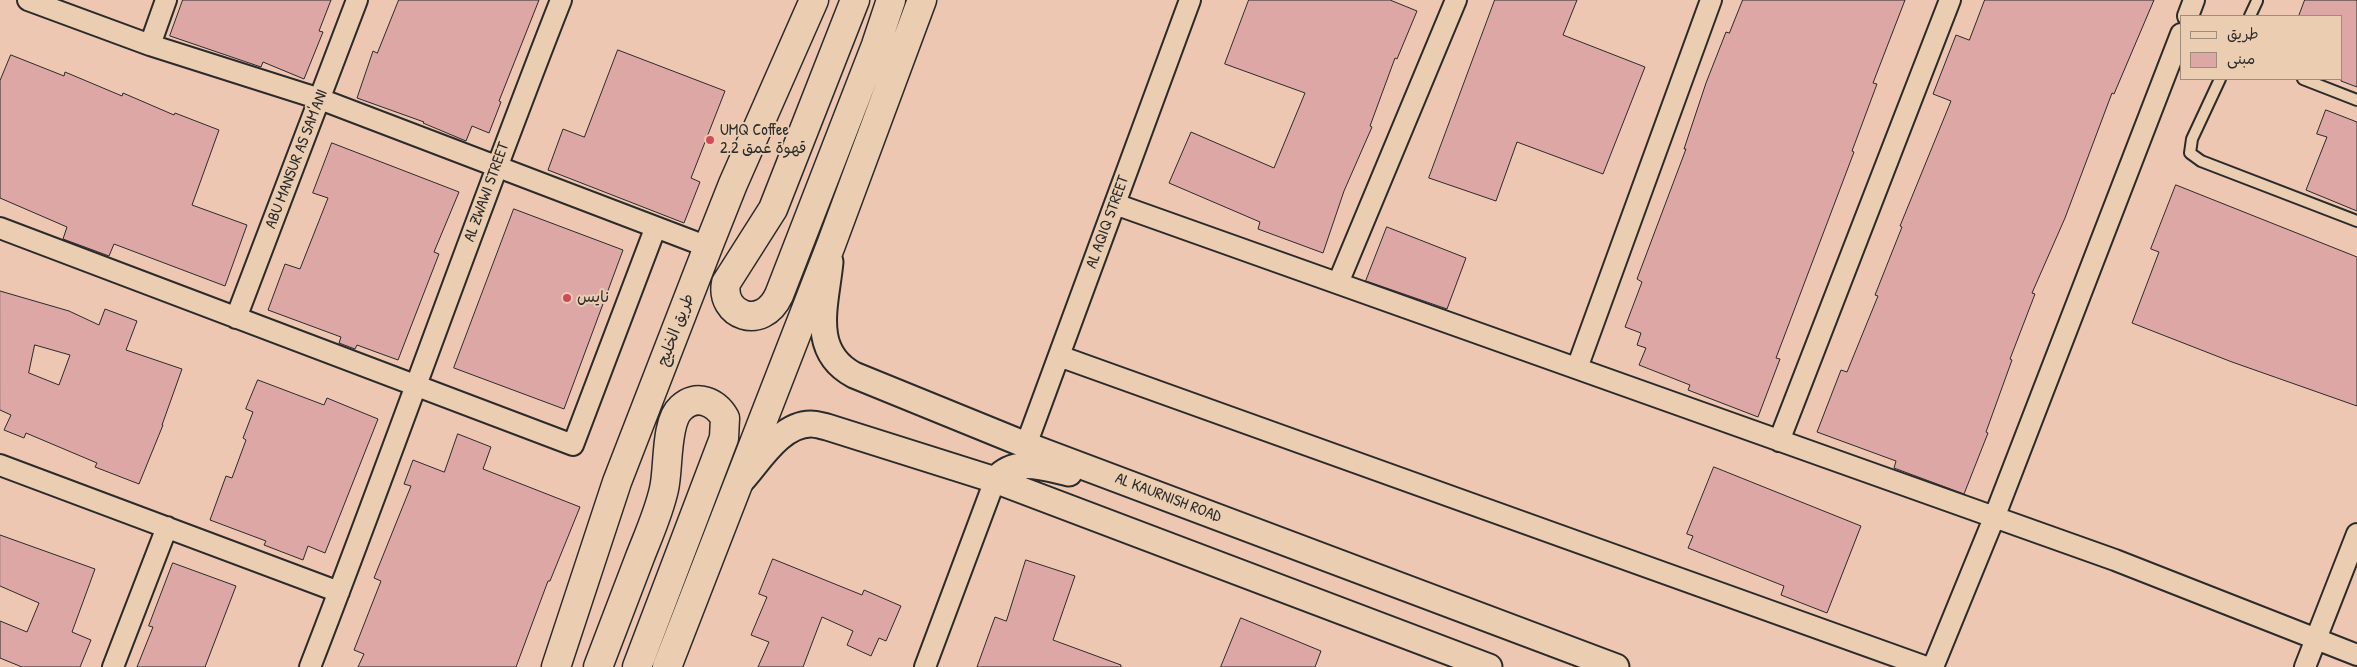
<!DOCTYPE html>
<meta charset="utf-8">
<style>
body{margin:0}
#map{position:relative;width:2357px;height:667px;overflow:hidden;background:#eec7b3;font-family:"Patrick Hand","Playpen Sans Arabic",sans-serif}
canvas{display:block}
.legend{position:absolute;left:2180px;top:15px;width:162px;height:65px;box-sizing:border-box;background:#ebceb2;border:1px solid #9e8d7c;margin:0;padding:6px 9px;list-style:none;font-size:15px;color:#2b2b2b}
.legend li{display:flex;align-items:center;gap:10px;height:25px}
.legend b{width:25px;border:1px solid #9e8d7c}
</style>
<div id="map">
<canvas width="2357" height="667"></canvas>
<ul class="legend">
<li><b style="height:6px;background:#ebceb2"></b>طريق</li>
<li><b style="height:14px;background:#dca7a4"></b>مبنى</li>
</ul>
</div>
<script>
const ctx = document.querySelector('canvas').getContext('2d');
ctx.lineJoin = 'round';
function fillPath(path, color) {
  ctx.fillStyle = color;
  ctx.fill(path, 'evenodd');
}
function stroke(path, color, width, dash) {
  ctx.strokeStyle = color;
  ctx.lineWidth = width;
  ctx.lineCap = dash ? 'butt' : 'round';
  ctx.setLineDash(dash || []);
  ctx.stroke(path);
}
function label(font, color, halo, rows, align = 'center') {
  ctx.font = font + ' "Patrick Hand","Playpen Sans Arabic",sans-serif';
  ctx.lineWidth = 4;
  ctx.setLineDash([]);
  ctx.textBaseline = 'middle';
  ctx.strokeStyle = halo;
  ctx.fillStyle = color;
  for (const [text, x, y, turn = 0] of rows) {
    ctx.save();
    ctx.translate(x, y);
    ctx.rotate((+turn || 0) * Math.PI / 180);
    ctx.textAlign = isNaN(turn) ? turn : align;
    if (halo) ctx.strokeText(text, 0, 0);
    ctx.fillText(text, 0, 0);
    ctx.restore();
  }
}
const building = new Path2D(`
 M183 0H331L319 31 323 32 304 79 263 62 261 67 170 36Z
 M399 0H539L499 101 501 102 489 133 472 126 466 141 423 123 424 122 357 98 373 51 377 53Z
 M1249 0H1390L1417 11 1397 59 1395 58 1370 126 1372 127 1344 191 1323 253 1258 229 1260 222 1169 183 1191 132 1274 168 1305 93 1225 64Z
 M1495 0H1577L1563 35 1645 67 1603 174 1517 142 1496 201 1429 178Z
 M1743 0H1905L1873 83 1877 84 1852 151 1854 152 1776 358 1780 359 1758 417 1688 390 1690 385 1639 365 1646 348 1637 345 1641 333 1625 327 1642 282 1637 279 1686 149H1684L1706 83 1726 32 1729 33Z
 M1985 0H2154L2114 94 2112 93 2065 218 2032 293 2035 294 2010 359 2012 360 1986 432 1988 433 1964 494 1894 468 1896 461 1817 432 1841 370 1847 372 1878 296 1875 295 1902 227 1900 226 1951 101 1933 94 1956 35 1969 40Z
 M2305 0H2357V87L2341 81V16H2299Z
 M618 50 725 91 691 178 700 182 684 223 548 170 563 129 584 137Z
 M11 55 64 76 65 72 122 96 123 93 174 115 175 113 219 130 192 205 247 225 225 286 114 244 109 256 63 239 67 227 0 198V81Z
 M2326 110 2357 122V211L2306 190 2327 137 2317 134Z
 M332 143 459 192 434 252 439 254 398 360 357 345 355 349 339 343 341 337 268 310 285 264 300 269 328 198 313 193Z
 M2176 185 2357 257V406L2232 362 2132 323 2159 252 2151 249Z
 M514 209 623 250 564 409 454 368Z
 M1387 227 1466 258 1447 309 1366 281Z
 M0 291 69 311 99 325 105 309 137 321 126 350 182 369 162 425H163L139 484 95 467 97 463 26 433 24 438 4 430 11 415 0 410ZM35 345 70 355 59 385 29 373Z
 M258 380 324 405 327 398 378 419 325 553 308 546 303 560 264 545 266 541 210 520 226 476 232 478 246 440 243 438 253 412 246 409Z
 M458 434 491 447 483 469 580 507 550 581H548L516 667H358L364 654 354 650 381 581 374 578 411 486 404 484 413 460 444 472Z
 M1714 467 1861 526 1827 613 1781 595 1784 586 1688 548 1693 536 1687 534Z
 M0 535 95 569 72 632 91 640 80 667H22L0 658V621L27 632 39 603 0 586Z
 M773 559 862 595 864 590 901 606 886 641 879 638 871 656 847 645 853 631 822 617 803 667H758L769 642 751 635 767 597 759 594Z
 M1026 560 1075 576 1053 640 1121 665V667H977L995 617 1006 621Z
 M173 563 236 586 205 667H137L153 627 149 626Z
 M1241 618 1321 651 1315 667H1221Z`);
fillPath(building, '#dca7a4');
stroke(building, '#2b2b2b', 1);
const service = new Path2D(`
 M2250 16 2257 1
 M2220 79 2192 139 2190 153 2201 161 2357 221
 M2303 79 2357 100`);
const minor = new Path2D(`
 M28 0 150 45 320 99 708 247
 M2188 16 2194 0
 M150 45 166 0
 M1115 204 2115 560 2357 655
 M0 228 573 445 655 229
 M1338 283 1456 0
 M236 318 357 0
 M1059 356 1926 667
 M1577 368 1711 0
 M1779 441 1950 0
 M1026 445 1190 0
 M0 465 339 592
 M113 667 167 527
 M310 667C396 446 474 221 561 0
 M925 667 995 480
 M1933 667 1994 518 2181 34
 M2305 667 2357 534`);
const tertiary = new Path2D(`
 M830 262C826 304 809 351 854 375L1026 445 1616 667
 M742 480C760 460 781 424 811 424 816 424 822 426 827 427L995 480 1489 667
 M995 480C1015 457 1042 467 1069 473`);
const primary = new Path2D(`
 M855 0 773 209 726 283C720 315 762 332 779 295L876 45 891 0
 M556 667 617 482 708 247 733 184 814 0
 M598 667C612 630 626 593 640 557 649 534 659 512 664 489 669 468 665 422 681 408 696 393 716 402 725 418L724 438 637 667
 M667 667 831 245 922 0`);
stroke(service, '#2b2b2b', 14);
stroke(minor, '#2b2b2b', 24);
stroke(tertiary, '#2b2b2b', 29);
stroke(primary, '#2b2b2b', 31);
stroke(service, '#ebceb2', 10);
stroke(minor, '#ebceb2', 20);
stroke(tertiary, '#ebceb2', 25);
stroke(primary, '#ebceb2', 28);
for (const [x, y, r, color] of [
 [710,140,5,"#d1495b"],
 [567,298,5,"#d1495b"]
]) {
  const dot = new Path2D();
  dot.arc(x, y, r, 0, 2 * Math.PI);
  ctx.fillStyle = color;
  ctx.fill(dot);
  stroke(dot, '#ebceb2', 2);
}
label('16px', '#2b2b2b', '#ebceb2', [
 ["UMQ Coffee",720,131],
 ["2.2 قهوة عمق",720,149],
 ["نايس",577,298]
], 'left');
label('16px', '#2b2b2b', '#ebceb2', [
 ["ABU MANSUR AS SAM'ANI",297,159,-69],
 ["AL ZWAWI STREET",487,192,-70],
 ["AL AQIQ STREET",1108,222,-70],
 ["طريق الخليج",676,330,-69],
 ["AL KAURNISH ROAD",1168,498,21]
]);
</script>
